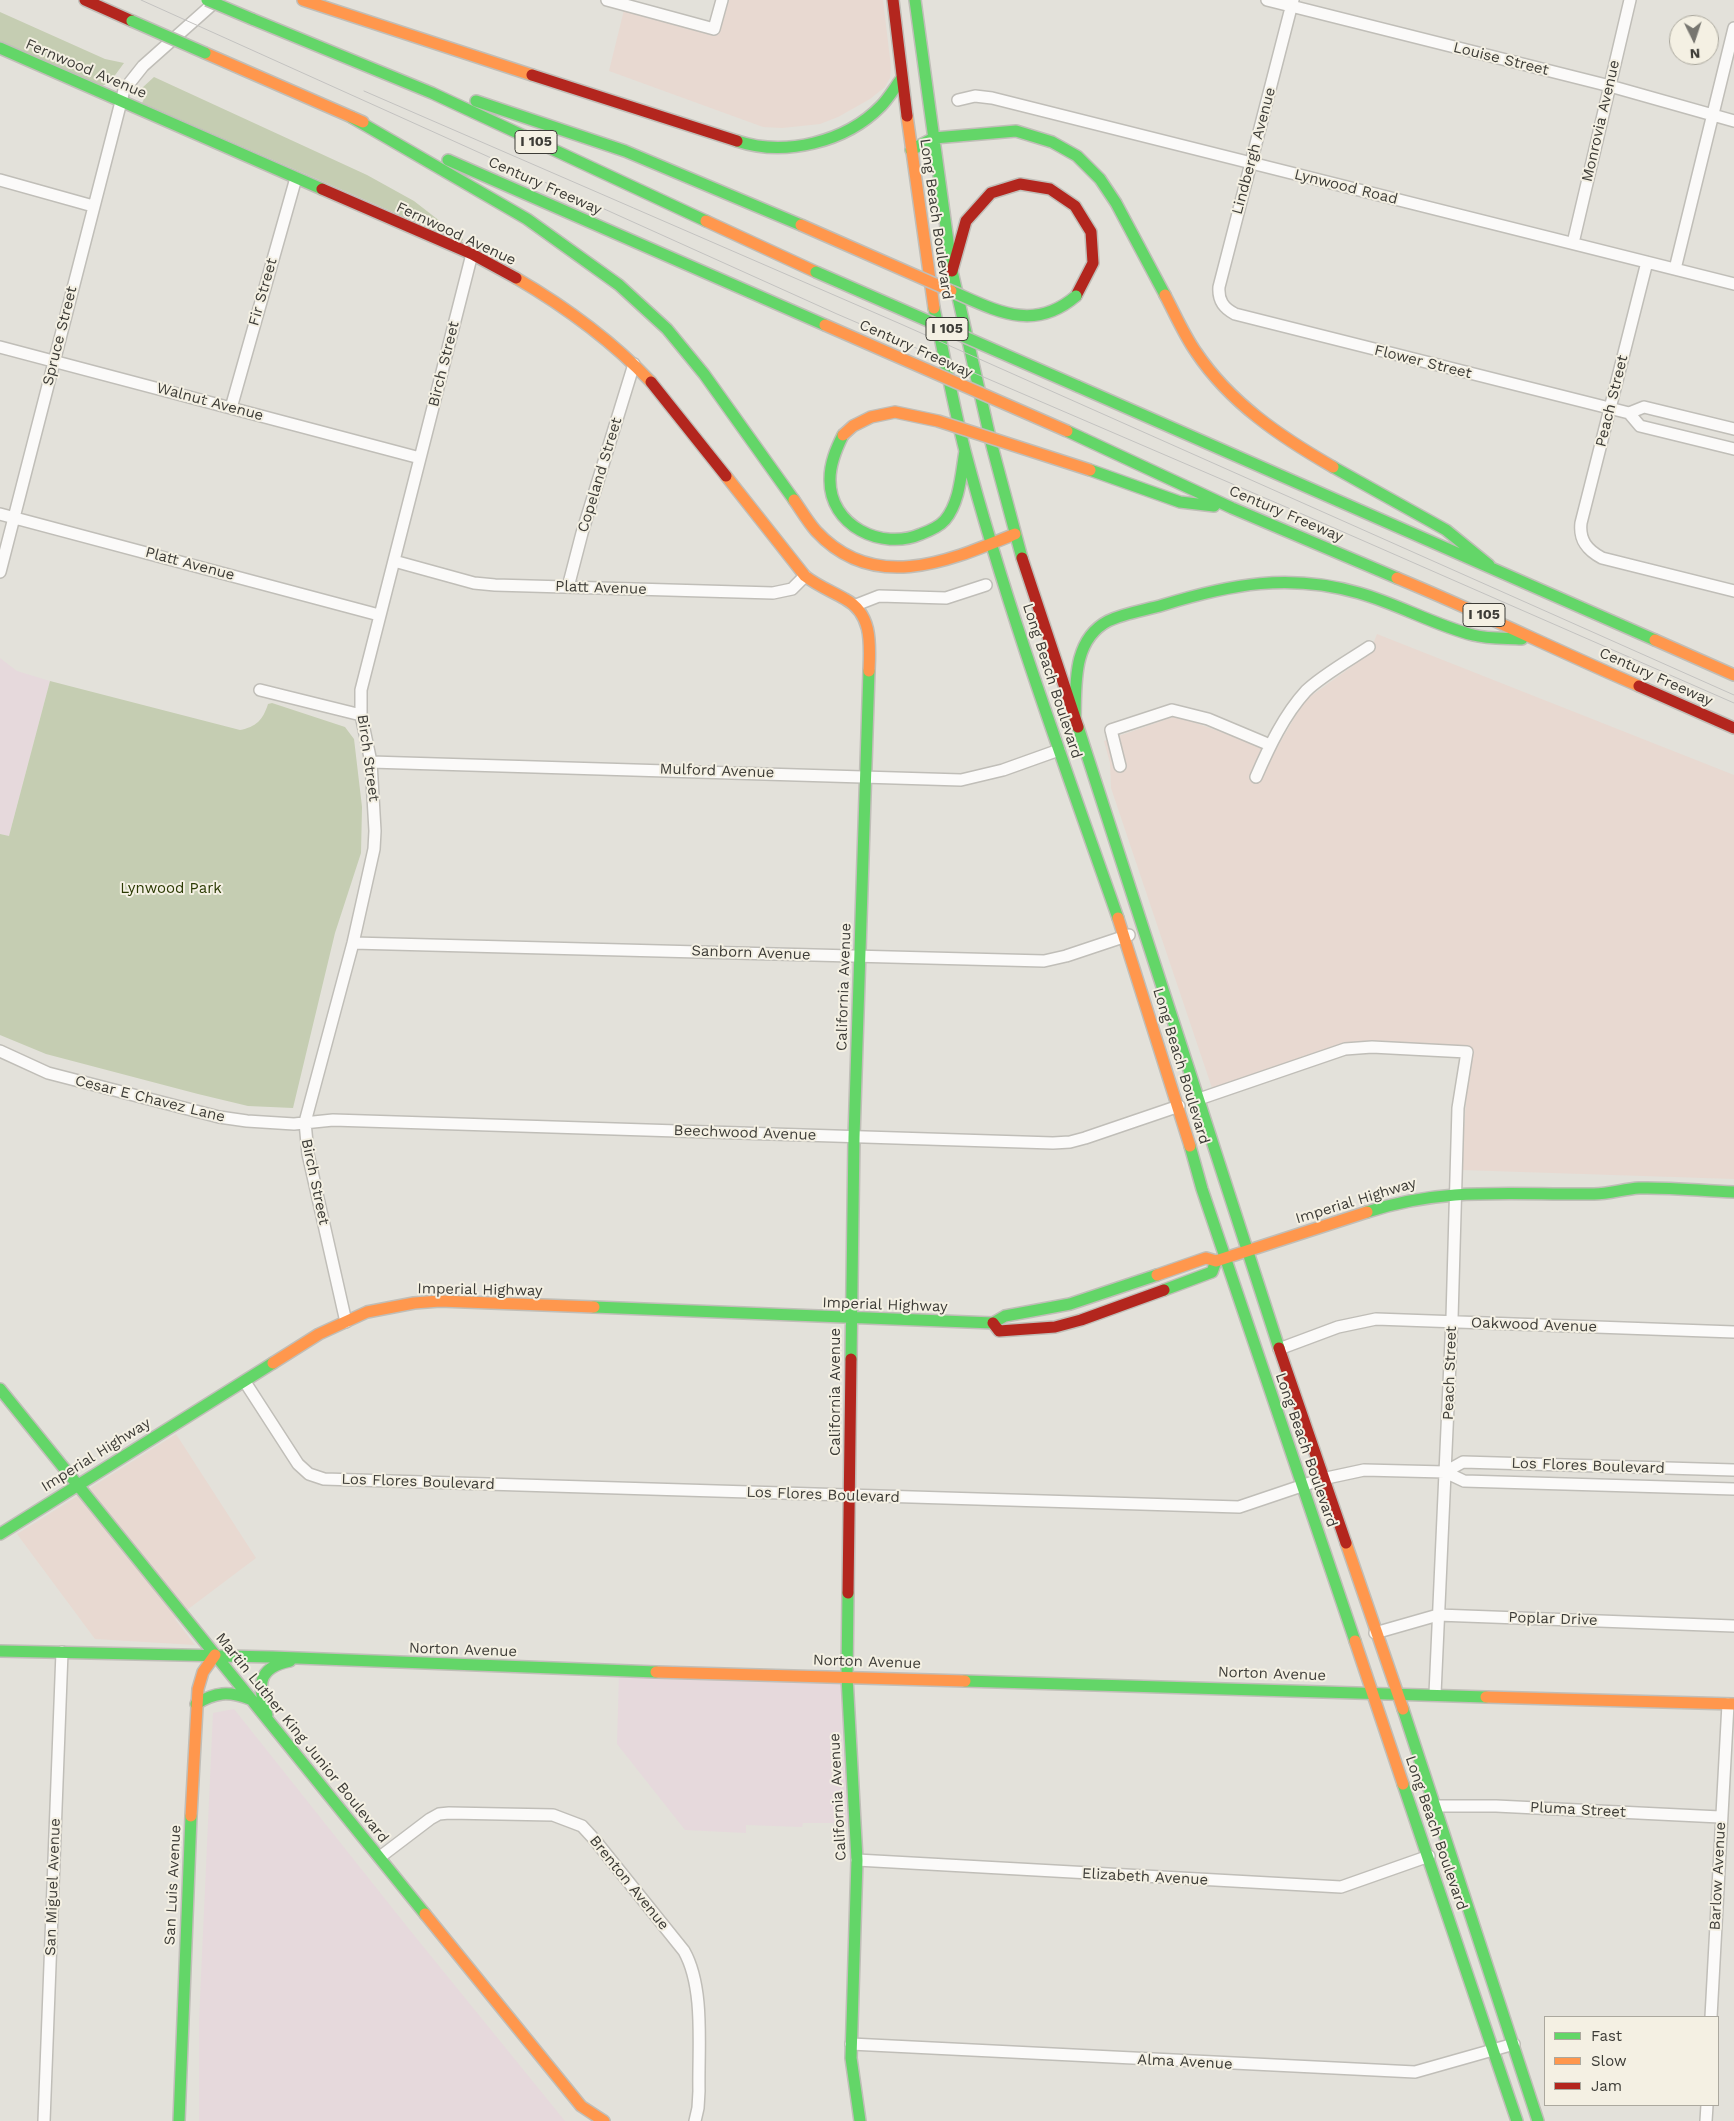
<!DOCTYPE html>
<style>
body{margin:0}
#map{position:relative;width:1734px;height:2121px;overflow:hidden;background:#e3e1da;font-family:"Work Sans",sans-serif}
canvas{display:block}
.legend{position:absolute;left:1544px;top:2016px;width:175px;height:90px;box-sizing:border-box;background:#f4f0e3;border:1px solid #aba89e;margin:0;padding:6px 9px;list-style:none;font-size:15px;color:#3d3c37}
.legend li{display:flex;align-items:center;gap:10px;height:25px}
.legend b{width:25px;border:1px solid #aba89e}
.north{position:absolute;left:1669px;top:15px;width:50px;height:50px;box-sizing:border-box;background:#f4f0e3;border:1px solid #aba89e;border-radius:50%;rotate:176deg;font-size:14px;font-weight:700;line-height:20px;text-align:center;color:#3d3c37}
.north::after{content:'';display:block;margin:auto;width:18px;height:22px;background:#777670;clip-path:polygon(50% 0,100% 100%,50% 72%,0 100%)}
</style>
<div id="map">
<canvas width="1734" height="2121"></canvas>
<ul class="legend">
<li><b style="height:6px;background:#63d668"></b>Fast</li>
<li><b style="height:6px;background:#ff974d"></b>Slow</li>
<li><b style="height:6px;background:#b3261e"></b>Jam</li>
</ul>
<div class="north">N</div>
</div>
<script>
const ctx = document.querySelector('canvas').getContext('2d');
ctx.lineJoin = 'round';
function fillPath(path, color) {
  ctx.fillStyle = color;
  ctx.fill(path, 'evenodd');
}
function stroke(path, color, width, dash) {
  ctx.strokeStyle = color;
  ctx.lineWidth = width;
  ctx.lineCap = dash ? 'butt' : 'round';
  ctx.setLineDash(dash || []);
  ctx.stroke(path);
}
function label(font, color, halo, rows, align = 'center') {
  ctx.font = font + ' "Work Sans",sans-serif';
  ctx.lineWidth = 4;
  ctx.setLineDash([]);
  ctx.textBaseline = 'middle';
  ctx.strokeStyle = halo;
  ctx.fillStyle = color;
  for (const [text, x, y, turn = 0] of rows) {
    ctx.save();
    ctx.translate(x, y);
    ctx.rotate((+turn || 0) * Math.PI / 180);
    ctx.textAlign = isNaN(turn) ? turn : align;
    if (halo) ctx.strokeText(text, 0, 0);
    ctx.fillText(text, 0, 0);
    ctx.restore();
  }
}
fillPath(new Path2D(`
 M727 0H883L891 67 890 78 885 87 870 99 838 117 820 124 782 128 763 127 609 71 624 10 718 35Z
 M1377 634 1734 775V1179L1461 1170 1470 1047 1358 1042 1340 1045 1212 1088 1111 788 1110 763 1104 741 1176 716 1275 751 1304 701 1369 654Z
 M176 1434 256 1558 175 1619 195 1645 95 1639 17 1534Z`), '#e8d9d1');
fillPath(new Path2D(`
 M0 658 17 671 50 681 9 836 0 834Z
 M619 1673 845 1678 853 1823H803L802 1827 746 1825V1833L685 1830 617 1744Z
 M234 1709 409 1929 565 2121H199V2020L213 1713Z`), '#e6d9dc');
fillPath(new Path2D(`
 M0 12 105 59 124 63 110 82 102 86 0 41Z
 M154 77 367 175 414 201 463 239 462 242 142 103 144 99 142 88Z
 M50 681 240 730C256 727 263 720 268 704L272 703 345 727 354 739 362 807 361 853 335 933 293 1108 248 1106 198 1094 46 1054 0 1035V834L9 836Z`), '#c5cdb2');
const street = new Path2D(`
 M607 0 714 29 722 0
 M1267 0 1610 86 1734 121
 M1293 0 1219 287C1218 300 1223 308 1235 314L1629 413 1640 426 1734 449
 M958 100 975 96 992 98 1734 284
 M0 180 93 206
 M1573 243 1630 0
 M1647 262 1581 523C1579 540 1587 550 1602 558L1734 591
 M1675 269 1734 28
 M0 347 420 458
 M231 408 296 178
 M1629 413 1644 407 1734 429
 M0 514 379 615
 M394 561 474 583 495 585 773 593 792 589 805 576
 M0 572 124 90 143 66 215 2
 M568 587 582 533 634 364
 M856 605 879 596 946 598 986 585
 M260 690 361 715
 M371 762 961 780 1003 770 1059 750
 M1120 766 1111 730 1172 710 1208 719 1270 745
 M1256 777C1269 747 1284 715 1306 691 1321 676 1351 659 1369 647
 M353 943 1044 961 1066 956 1129 935
 M0 1051 48 1073 219 1117 247 1121 294 1124 333 1120 1053 1143 1070 1142 1085 1138 1179 1106
 M1199 1099 1345 1049 1372 1047 1467 1052 1458 1108 1452 1318 1435 1694
 M346 1322 308 1154 305 1122 353 943 374 849 375 831 371 762 361 715V690L472 254
 M1279 1349 1338 1327 1376 1319 1734 1332
 M245 1382 298 1464 309 1474 324 1479 1239 1507 1322 1479 1364 1470 1445 1472 1464 1481 1734 1489
 M1445 1472 1463 1462 1734 1470
 M1375 1633 1438 1615 1734 1626
 M1436 1806H1496L1720 1817
 M380 1857 430 1819 439 1814 449 1813 553 1815 582 1826 594 1839 684 1951C705 1988 698 2049 699 2091L698 2108 695 2121
 M857 1860 1341 1887 1429 1856
 M1711 2017 1728 1704
 M851 2044 1415 2072 1514 2044
 M44 2121 62 1652
 M1706 2121 1707 2105`);
const fast = new Path2D(`
 M915 0 952 271 992 446 1022 558
 M252 19 432 93 706 221
 M0 48 322 189
 M476 101 625 151 801 225
 M351 117 527 219 619 285 667 329 704 374 794 500
 M737 141C785 157 846 142 881 106 889 98 895 87 902 78
 M911 150 934 138 1016 131 1052 142 1077 156 1100 179 1116 203 1165 295
 M448 160 825 325
 M934 308C944 355 953 404 965 451 1007 609 1064 764 1118 918
 M1077 386 1655 640
 M1067 431 1232 508 1397 578
 M843 435C836 449 830 463 830 479 829 526 882 551 921 534 929 531 939 527 945 520 960 502 961 474 965 451
 M1333 467 1446 530 1489 565
 M1090 470 1180 502 1214 506
 M1075 719C1076 685 1072 640 1108 621 1124 613 1146 610 1163 605 1231 584 1289 573 1359 593 1398 604 1434 625 1473 635 1488 639 1506 638 1522 639
 M1078 727 1279 1348
 M1190 1146 1202 1189 1355 1641
 M1367 1212C1445 1186 1514 1195 1594 1194 1609 1194 1624 1189 1639 1188 1671 1187 1702 1191 1734 1192
 M1164 1290 1212 1272 1216 1261
 M594 1307 993 1323 1005 1316 1070 1304 1157 1275
 M851 1359 854 1137 869 671
 M0 1389 425 1914
 M0 1534 273 1363
 M848 1593 847 1677 857 1860 851 2058 860 2121
 M0 1651 272 1657 656 1672
 M965 1681 1486 1697
 M196 1704C215 1692 229 1691 250 1699
 M1403 1709 1538 2121
 M267 1715C258 1686 256 1668 290 1661
 M1403 1784 1517 2121
 M179 2121 191 1816`);
const slow = new Path2D(`
 M303 0 532 75
 M205 53 363 122
 M907 116 934 308
 M706 221 816 272
 M516 278C564 306 613 342 651 382
 M1165 295C1175 314 1184 335 1196 352 1230 403 1281 437 1333 467
 M726 476 805 576C818 586 831 591 845 599 873 614 870 645 869 671
 M794 500C801 510 808 522 816 531 874 594 949 561 1015 534
 M1397 578C1479 612 1558 651 1639 686
 M1655 640 1734 675
 M1118 918 1190 1146
 M1157 1275 1206 1258 1216 1261 1367 1212
 M273 1363 319 1334 367 1312 414 1303 440 1301 594 1307
 M1346 1543 1403 1709
 M1355 1641 1403 1784
 M656 1672 965 1681
 M1486 1697 1734 1704
 M191 1816 198 1689 203 1672 215 1655
 M425 1914 581 2106 604 2121`);
const jam = new Path2D(`
 M85 0 132 21
 M893 0 907 116
 M532 75 737 141
 M322 189 472 254 516 278
 M952 271 966 221 991 193 1020 184 1050 189 1075 206 1091 232 1093 263 1076 296
 M651 382 726 476
 M1022 558 1078 727
 M1639 686 1734 728
 M993 1323 999 1331 1055 1327 1081 1320 1164 1290
 M1279 1348 1346 1543
 M848 1593 851 1359`);
stroke(street, '#c0beb8', 14);
stroke(fast, '#c0beb8', 14);
stroke(slow, '#c0beb8', 14);
stroke(jam, '#c0beb8', 14);
stroke(street, '#fbfaf9', 11);
stroke(fast, '#63d668', 11);
stroke(slow, '#ff974d', 11);
stroke(jam, '#b3261e', 11);
stroke(new Path2D(`
 M141 0 837 314 1293 510 1734 703
 M364 91 903 325 1734 695`), '#c3c2c0', 1);
const fastBridge = new Path2D(`
 M207 0 252 19
 M132 21 205 53
 M816 272 1077 386
 M951 291C995 310 1033 333 1076 296`);
const slowBridge = new Path2D(`
 M801 225 951 291
 M825 325 1067 431
 M843 435 853 426 871 417 895 412 938 421 1090 470`);
stroke(fastBridge, '#c0beb8', 14, []);
stroke(slowBridge, '#c0beb8', 14, []);
stroke(fastBridge, '#63d668', 11);
stroke(slowBridge, '#ff974d', 11);
for (const [x, y, w] of [
 [536,142,42],
 [947,329,42],
 [1484,615,42]
]) {
  const box = new Path2D();
  box.roundRect(x - w / 2, y - 11.5, w, 23, 4);
  ctx.fillStyle = '#f4f0e3';
  ctx.fill(box);
  stroke(box, '#3d3c37', 1);
}
label('bold 14px', '#3d3c37', null, [
 ["I 105",536,142],
 ["I 105",947,329],
 ["I 105",1484,615]
]);
label('15px', '#3d3c37', '#f4f0e3', [
 ["Louise Street",1501,59,14],
 ["Fernwood Avenue",86,69,23],
 ["Monrovia Avenue",1601,121,-77],
 ["Lindbergh Avenue",1254,151,-75],
 ["Century Freeway",545,186,24],
 ["Lynwood Road",1346,187,14],
 ["Long Beach Boulevard",936,219,82],
 ["Fernwood Avenue",456,234,25],
 ["Fir Street",263,292,-74],
 ["Spruce Street",60,336,-76],
 ["Century Freeway",916,349,24],
 ["Flower Street",1423,362,14],
 ["Birch Street",444,364,-76],
 ["Peach Street",1612,401,-76],
 ["Walnut Avenue",210,402,15],
 ["Copeland Street",600,475,-73],
 ["Century Freeway",1286,514,23],
 ["Platt Avenue",190,564,15],
 ["Platt Avenue",601,588,2],
 ["Century Freeway",1656,677,24],
 ["Long Beach Boulevard",1052,681,72],
 ["Birch Street",368,758,82],
 ["Mulford Avenue",717,771,2],
 ["Sanborn Avenue",751,953,2],
 ["California Avenue",844,987,-88],
 ["Long Beach Boulevard",1181,1066,73],
 ["Cesar E Chavez Lane",150,1099,14],
 ["Beechwood Avenue",745,1133,2],
 ["Birch Street",315,1182,78],
 ["Imperial Highway",1356,1201,-17],
 ["Imperial Highway",480,1290,1],
 ["Imperial Highway",885,1305,2],
 ["Oakwood Avenue",1534,1325,2],
 ["Peach Street",1450,1373,-88],
 ["California Avenue",836,1392,-90],
 ["Long Beach Boulevard",1306,1450,71],
 ["Imperial Highway",96,1455,-32],
 ["Los Flores Boulevard",1588,1466,2],
 ["Los Flores Boulevard",418,1482,2],
 ["Los Flores Boulevard",823,1495,2],
 ["Poplar Drive",1553,1619,2],
 ["Norton Avenue",463,1650,2],
 ["Norton Avenue",867,1662,2],
 ["Norton Avenue",1272,1674,2],
 ["Martin Luther King Junior Boulevard",302,1738,51],
 ["California Avenue",838,1797,-93],
 ["Pluma Street",1578,1810,3],
 ["Long Beach Boulevard",1436,1833,71],
 ["Barlow Avenue",1718,1876,-87],
 ["Elizabeth Avenue",1145,1877,3],
 ["Brenton Avenue",629,1883,51],
 ["San Luis Avenue",173,1885,-87],
 ["San Miguel Avenue",53,1887,-88],
 ["Alma Avenue",1185,2062,3]
]);
label('15px', '#2b3a03', '#f4f0e3', [
 ["Lynwood Park",171,889]
]);
</script>
